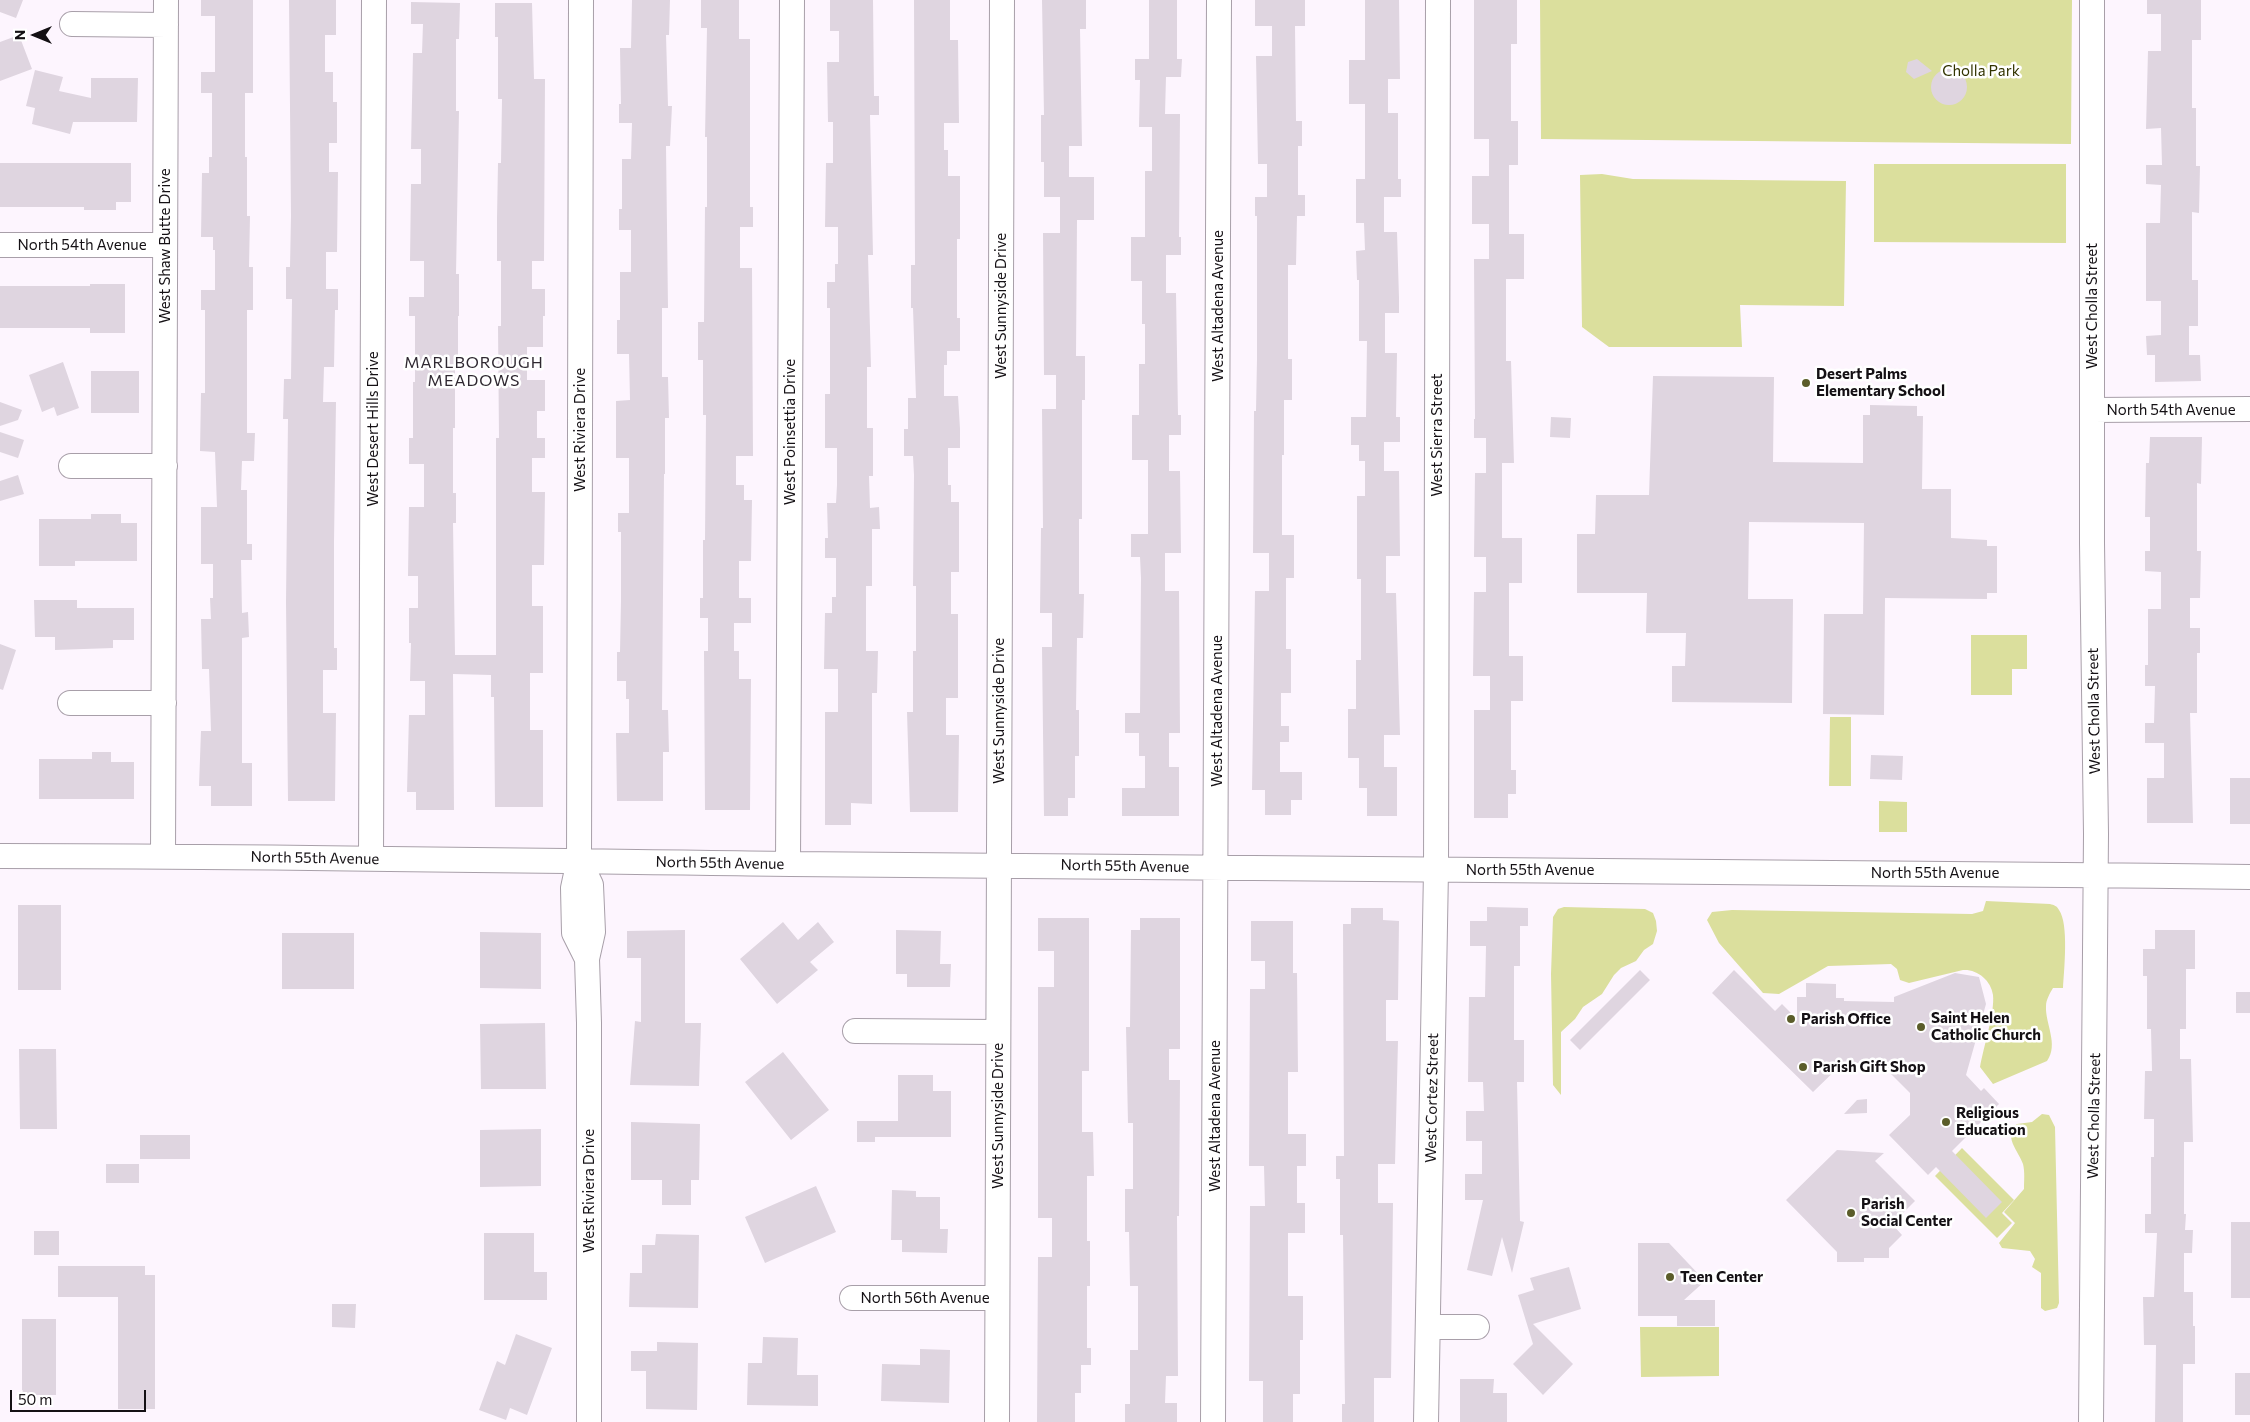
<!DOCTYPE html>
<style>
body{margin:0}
#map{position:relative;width:2250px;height:1422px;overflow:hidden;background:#fdf5fe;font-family:Commissioner,sans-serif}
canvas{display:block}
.north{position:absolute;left:10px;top:10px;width:50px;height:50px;-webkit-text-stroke:4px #fff;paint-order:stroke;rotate:270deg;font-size:14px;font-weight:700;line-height:20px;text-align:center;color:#141014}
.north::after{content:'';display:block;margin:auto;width:18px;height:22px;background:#141014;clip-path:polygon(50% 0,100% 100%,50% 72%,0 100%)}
.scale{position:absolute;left:10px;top:1390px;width:136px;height:22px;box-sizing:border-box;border:2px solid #141014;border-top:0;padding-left:6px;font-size:15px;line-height:18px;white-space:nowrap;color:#141014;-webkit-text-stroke:4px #fff;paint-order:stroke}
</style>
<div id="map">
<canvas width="2250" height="1422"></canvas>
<div class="north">N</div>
<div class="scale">50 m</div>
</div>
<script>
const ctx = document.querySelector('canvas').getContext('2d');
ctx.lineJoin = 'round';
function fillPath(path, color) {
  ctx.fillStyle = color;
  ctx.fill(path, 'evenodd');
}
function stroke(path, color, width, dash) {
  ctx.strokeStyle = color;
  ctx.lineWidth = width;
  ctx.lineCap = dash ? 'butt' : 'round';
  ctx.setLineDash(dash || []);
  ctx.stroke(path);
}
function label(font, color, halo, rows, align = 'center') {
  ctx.font = font + ' Commissioner,sans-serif';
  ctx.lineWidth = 5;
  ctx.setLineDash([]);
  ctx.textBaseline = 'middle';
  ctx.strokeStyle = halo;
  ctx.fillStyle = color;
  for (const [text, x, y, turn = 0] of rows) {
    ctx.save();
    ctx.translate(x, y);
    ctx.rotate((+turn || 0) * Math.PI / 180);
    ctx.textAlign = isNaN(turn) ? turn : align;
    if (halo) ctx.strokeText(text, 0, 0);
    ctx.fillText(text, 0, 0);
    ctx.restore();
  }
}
fillPath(new Path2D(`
 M1540 0H2072L2071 144 1541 139Z
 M1874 164H2066V243L1874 242Z
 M1602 174 1633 179 1846 181 1844 306 1740 305 1742 347H1609L1582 327 1580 175Z
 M1971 635H2027V669H2012V695H1971Z
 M1830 717H1851V786H1829Z
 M1879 801 1907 802V832H1879Z
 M1986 901 2050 904C2054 905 2057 906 2059 910 2069 924 2064 970 2063 988H2053C2050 993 2046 1000 2046 1006 2045 1024 2059 1044 2047 1061L1993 1084 1980 1067C1983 1049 1995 1012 1993 995 1991 980 1977 969 1963 970L1909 983 1900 980 1897 969 1891 964 1828 966 1779 994 1763 993 1719 943 1707 920 1712 912 1732 910 1972 914 1983 911Z
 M1564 907 1645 909 1653 913 1656 921 1657 931 1653 944 1644 950 1636 961 1621 968 1614 975 1602 994 1583 1007 1575 1019 1561 1032V1095L1553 1085 1551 974 1553 917 1558 909Z
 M2042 1114 2049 1115 2055 1127 2059 1303 2057 1308 2045 1311 2041 1308V1273L2032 1267 2035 1259 2030 1251 2002 1248 1999 1243 2015 1223 2004 1212 2024 1189C2024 1181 2025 1172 2023 1164 2019 1152 2002 1135 2017 1124L2032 1122Z
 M1962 1148 2014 1200 2002 1213 2012 1223 1997 1238 1935 1176Z
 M1640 1327H1719V1376L1641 1377Z`), '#dbdf9d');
fillPath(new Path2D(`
 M0 0H23L16 18 0 12Z
 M201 0H253V93H245V157H247V216H250L249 267H253V310H247V433H255L254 461H242L241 490H247V544H252V560H241L242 613 248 612 249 637 242 638V763H252V806H211V786H199L201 731H211L209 669H202L201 619H211L210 598H213V564H201V507H217L215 452 200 451 201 393H205V310H201V290H215V250H213V237H201L202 173H209V157H212V93H201V72H215V16H201Z
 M289 0H336V35H325V72H333V102H337V143H329V172H338L337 252H326V289H338V310H335L334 367H324L323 402H336L334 542V648H337V670H323V713H336L335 801H288L286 602 288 419H283L284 379H291L292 299H286V267H290L291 216Z
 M632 0H670L669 35H666L668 106H672L670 146H666L668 308H662V377H668L669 418H665V474H664L662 710H668L669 752H663V801H617L616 733H629V699H626V681H617V652H620L621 601V532H618V513H629V458H616V401L630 400 629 354H617V320H620V272H631V230H619V209H622V159H631L632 123H619V104H621L620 48H631Z
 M701 0H739V39H750V207H753V227H740V268H752L753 456H736V485H744V500H752L751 561H739V598H751V623H734V651H739V679H751L750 810H705L704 651H708V618H700V598H703V540H705L706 415H703V360H698V322H704L705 207H707V137H705L707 28H701Z
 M830 0H873L874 96H879V115H870L873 255H868L871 367H867V428H873V476H869L870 508 879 507 880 529H872V586H866V651H878L877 693H872V804L851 803V825H825V712H838V669H824L825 613H832V597H836V558H825V538H828L827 503H836L837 485V448H825V394H830V308H827V282H835V264H838V227H825L826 163H833V122H828L827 62H839V31H830Z
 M914 0H950V40H958L959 123H944V150H948V176H960V239H957V318H960V351H947V365H944V396H958L960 429V448H948V485H951V502H959V572H951V614H958V698H946V735H959L958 812H910L907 712H913V651H916V586H913L914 475 913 456H904V429H908V398H916L913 308H911V265H915Z
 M1042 0H1086V29H1080L1082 146H1069V177H1094V220H1077L1076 356H1085V400H1082V519H1079V594H1084L1083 638H1077L1076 710H1079V756H1075V798H1068V816H1044L1042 647H1052V613H1040L1041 528H1043L1042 409H1056V375H1044L1043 233H1060V197H1044V162H1041V115H1044Z
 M1149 0H1177V59H1182L1181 77H1166L1165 114H1180L1179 237H1181V255H1166V293H1176L1178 415H1181V435H1169V471H1180L1181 553H1165V591H1179L1180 733H1169V767H1179V816H1122V788H1145V756H1139V733H1125V713H1140L1141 578 1140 557H1131V534H1148V460H1132V415H1139V364H1145V324H1142V281H1131V237H1145V171H1152V127H1139L1140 80H1135V59H1149Z
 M1255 0H1305V26H1295L1296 121H1302V146H1298V195H1305V216H1297L1296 265H1288V359H1292V400H1284V455H1282V535H1294V578H1286V649H1291V693H1281V726H1289V742H1280V772H1302V800H1291V815H1265V790H1252L1255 591H1269V553H1253L1254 411H1256L1257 359V216H1255V197H1267V164H1258L1256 56H1272V26H1255Z
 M1365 0H1399L1400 79H1388V113H1398V179H1401V197H1384V232H1397L1399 298V313H1385V353H1397L1396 417H1400V442H1384V471H1399L1400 556H1386V593H1396L1400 735H1384V767H1397V816H1367V788H1359V758H1348V709H1356V660H1361V579H1357V496H1365V461H1359V445H1351V417H1366L1367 341H1359V280H1357L1356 251 1365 250 1364 223H1356V179H1365V104H1349V60H1365Z
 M1474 0H1517V44H1511V121H1518V165H1509V234H1524V279H1506V361H1511L1514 463H1502V538H1522V583H1509V656H1523V701H1511V770H1516V794H1508V818H1474V710H1490V676H1473L1474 592H1486V557H1474L1475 473H1486V438H1474V419H1475L1474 259H1489V224H1472V176H1489V139H1474Z
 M2147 0H2201V40H2192V108H2196V166H2200L2199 213 2192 212V280H2198V326H2189V355H2200L2201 381 2155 382V355H2147L2146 336 2161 335V301H2146V223H2160L2161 185 2146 184V165H2162L2161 128 2146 129 2148 51H2161V14H2147Z
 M411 2 460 3 459 39H456V111H459L456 274H459V316H458V364H455V428H453V493H456V523H453L455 655H496V438H499L498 326H501V261H497V218L498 163H501L502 99H498V37H495V3H532L534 79H545L544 261H532V289H545V316H543V347H527V380H545V411H537V438H545V458H532V492H545L544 565H532V606H543V673H530V730H543V807H495L494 697H491V675L453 674 454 810H416V792H407L409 715H425V681H410L411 643H409V608H418V576H408L409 507H424V464H409V438H413V382H415V316H409V297H424V261H410L411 184H421V149H411L413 53H422L423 24H411Z
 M19 35 32 69 0 81V42Z
 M1917 59 1932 71 1914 79 1906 72 1908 62Z
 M1931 87a18 18 0 1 1 36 0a18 18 0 1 1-36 0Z
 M35 70 63 77 59 91 91 98V78H138L137 122H73L70 134 32 124 35 108 26 106Z
 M0 163H131V202H116V210H84V207H0Z
 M90 284H125V333H90V328H0V286H90Z
 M63 362 79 408 57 416 54 407 42 412 29 375Z
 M91 371H139V413H91Z
 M1653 376 1774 377 1773 462 1863 463V415H1870V405L1917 406V416H1923L1922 489H1951V538L1987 540V546H1997V593H1987V599L1885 598 1884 715 1823 714 1824 614H1863L1864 523 1749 522 1748 599H1793L1792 703 1672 702V666H1685L1686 633H1646L1647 593H1577V534H1595L1596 495H1649Z
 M0 402 22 410 18 420 0 426Z
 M1551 417 1571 418 1570 438 1550 437Z
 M0 432 24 440 18 458 0 452Z
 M2150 437H2202L2201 484 2197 483V551H2201L2200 598H2190V628H2200V653H2197V713H2190L2193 823H2147V778H2164V743H2145V723H2154L2155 686H2145V665H2148V609H2161V572L2145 571V551H2150V517H2145L2146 463H2149Z
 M18 475 24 494 0 501V481Z
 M91 514H121V523H137V561H75V566H39V519H91Z
 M34 600H77V608H134V640H113V648L55 650V637H35Z
 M0 644 16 650 3 690 0 689Z
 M92 752H111V762H134V799H39V759H92Z
 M1871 755 1903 756 1902 780 1870 779Z
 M2230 778H2250V824H2230Z
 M18 905H61V990H18Z
 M1487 907 1528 908V926H1520V966H1514V1040H1524V1082H1517L1520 1221 1524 1222 1512 1273 1502 1237 1492 1276 1467 1270 1483 1200H1465V1174H1482V1141H1466V1111H1484L1483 1082H1468L1469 997H1485L1486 946H1470V921H1487Z
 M1351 908H1383V920L1399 921 1398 1000H1386V1041H1398L1395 1164H1378V1203H1393L1391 1378H1374V1422H1342V1404H1345L1343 1235H1340V1179H1336V1156H1344L1343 924H1351Z
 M1038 918H1089V1071H1082V1132H1093L1094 1176H1087V1241H1090V1286H1087V1348H1091V1365H1081V1393H1075V1422H1037L1038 1257H1052V1218H1038V987H1054V951H1038Z
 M1140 918H1180V1049H1169V1080H1180L1179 1216H1177L1178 1376H1166L1165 1403H1177V1422H1125V1404H1130V1350H1138V1286H1130L1129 1232H1125V1189H1133V1123H1128L1126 1027H1130L1131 930H1140Z
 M1251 921H1293V973H1297L1298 1072H1288V1134H1306V1166H1297V1203H1305V1233H1288V1296H1303V1340H1300V1394H1293V1422H1263V1381H1249L1250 1206H1265L1264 1166H1249L1250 989H1265V961H1251Z
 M783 922 798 940 818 922 834 942 810 962 818 970 777 1004 740 959Z
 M685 930V1023H701L699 1086 630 1085 635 1021 641 1022V958H627V931Z
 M896 930 941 931 940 964H951L950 987H907V974H896Z
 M2155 930H2195V969H2186V1029H2180V1059H2191L2193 1142H2184V1214H2186L2185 1230H2193L2192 1253H2184V1292H2193V1326H2195V1364H2183V1422H2155L2156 1345H2144L2143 1297H2154L2157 1233H2145V1214H2151V1157H2154V1119H2144L2145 1071H2152L2151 1029H2147V976H2143V949H2155Z
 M480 932 541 933V989L480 988Z
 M282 933H354V989H282Z
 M1640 970 1650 980 1580 1050 1570 1040Z
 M1734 970 1775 1011 1782 1004 1797 1019V997H1806V983L1836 984V998H1844V1001L1894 1002V997L1955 973 1979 977 1986 1004 1966 1075 1981 1091 1984 1088 1999 1104 1952 1151 2002 1202 1986 1218 1936 1167 1928 1175 1889 1135 1910 1115V1093L1880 1063H1843L1813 1092 1712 993Z
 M2236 992H2250V1013H2236Z
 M545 1023 546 1089H481L480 1024Z
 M19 1049H56L57 1129H20Z
 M783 1052 829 1110 791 1140 745 1082Z
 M898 1075H933V1091H951V1137H875V1142H857V1121H898Z
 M1867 1099V1113L1844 1114 1857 1100Z
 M631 1122 700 1124 699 1180H691V1205H662V1180H631Z
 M541 1129V1186L480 1187V1130Z
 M140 1135H190V1159H140Z
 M1837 1150 1884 1153 1875 1161 1915 1201 1892 1224 1902 1235 1889 1248V1258H1864V1262H1837V1252L1786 1200Z
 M106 1164H139V1183H106Z
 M816 1186 836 1232 765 1263 745 1217Z
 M892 1190 916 1191V1197H940V1229H948L947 1253 902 1252V1240H891Z
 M2231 1222H2250V1298H2231Z
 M34 1231H59V1255H34Z
 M484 1233H534V1272H547V1300H484Z
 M656 1234 699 1235 698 1308 629 1307 630 1273H642V1245H655Z
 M1638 1243H1669L1705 1281 1684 1300H1715V1326H1677V1316H1638Z
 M58 1266H145V1275H155V1409H118V1297H58Z
 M1569 1267 1581 1309 1533 1324 1573 1364 1543 1395 1513 1364 1533 1344 1518 1295 1534 1290 1530 1278Z
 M332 1304H356L355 1328 332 1327Z
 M22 1319H56V1395H22Z
 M516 1334 552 1348 527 1415 510 1408 506 1420 479 1410 497 1361 505 1365Z
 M763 1337 798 1338 797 1375H818V1406L747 1405 748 1363H762Z
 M657 1342 698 1343 697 1410 646 1409V1371H631V1351H657Z
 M920 1349 950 1350 949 1403 881 1401 882 1364 920 1365Z
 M2235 1373H2250V1415H2235Z
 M1460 1379H1494L1493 1393H1507V1422H1460Z`), '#dfd5e0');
const minor = new Path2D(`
 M581 0 579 860 573 888 574 933 587 959
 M72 24 166 25
 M0 245H165
 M2092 410 2250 409
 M71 466H165
 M70 703H164
 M0 856C264 856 528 861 791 864 1278 869 1764 870 2250 877
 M163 856 166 0
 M371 858 374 0
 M579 860 591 885 593 932 587 959 589 1023V1422
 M788 864 792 0
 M855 1031 998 1032
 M852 1298H997
 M1429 1327H1477
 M997 1422 1002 0
 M1213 1422 1219 0
 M1426 1422 1436 870 1438 0
 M2091 1422 2096 834 2092 543V0`);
stroke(minor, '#a89fa9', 26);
stroke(minor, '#fff', 24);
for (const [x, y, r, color] of [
 [1806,383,5,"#5b5d2a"],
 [1791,1019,5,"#5b5d2a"],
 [1921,1027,5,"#5b5d2a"],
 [1803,1067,5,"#5b5d2a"],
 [1946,1122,5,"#5b5d2a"],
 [1851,1213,5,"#5b5d2a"],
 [1670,1277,5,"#5b5d2a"]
]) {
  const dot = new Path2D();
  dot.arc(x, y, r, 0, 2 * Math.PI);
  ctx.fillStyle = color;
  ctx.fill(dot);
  stroke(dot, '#fff', 2);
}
label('15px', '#323300', '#fff', [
 ["Cholla Park",1981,71]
]);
label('15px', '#141014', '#fff', [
 ["North 54th Avenue",82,245],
 ["West Shaw Butte Drive",165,246,-90],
 ["West Sunnyside Drive",1001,306,-90],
 ["West Altadena Avenue",1218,306,-90],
 ["West Cholla Street",2092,306,-90],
 ["North 54th Avenue",2171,410],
 ["West Desert Hills Drive",373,429,-90],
 ["West Riviera Drive",580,430,-90],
 ["West Poinsettia Drive",790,432,-90],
 ["West Sierra Street",1437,435,-90],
 ["West Sunnyside Drive",999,711,-90],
 ["West Altadena Avenue",1217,711,-90],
 ["West Cholla Street",2094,711,-91],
 ["North 55th Avenue",315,858,1],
 ["North 55th Avenue",720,863,1],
 ["North 55th Avenue",1125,866,1],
 ["North 55th Avenue",1530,870],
 ["North 55th Avenue",1935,873],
 ["West Cortez Street",1432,1098,-89],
 ["West Sunnyside Drive",998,1116,-90],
 ["West Altadena Avenue",1215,1116,-90],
 ["West Cholla Street",2094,1116,-89],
 ["West Riviera Drive",589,1191,-90],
 ["North 56th Avenue",925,1298]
]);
label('bold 15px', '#141014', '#fff', [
 ["Desert Palms",1816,374],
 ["Elementary School",1816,391],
 ["Saint Helen",1931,1018],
 ["Catholic Church",1931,1035],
 ["Parish Office",1801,1019],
 ["Parish Gift Shop",1813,1067],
 ["Religious",1956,1113],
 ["Education",1956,1130],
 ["Parish",1861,1204],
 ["Social Center",1861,1221],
 ["Teen Center",1680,1277]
], 'left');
ctx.letterSpacing = '1px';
label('16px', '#2f2831', '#fff', [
 ["MARLBOROUGH",474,363],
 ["MEADOWS",474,381]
]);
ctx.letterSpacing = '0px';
</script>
